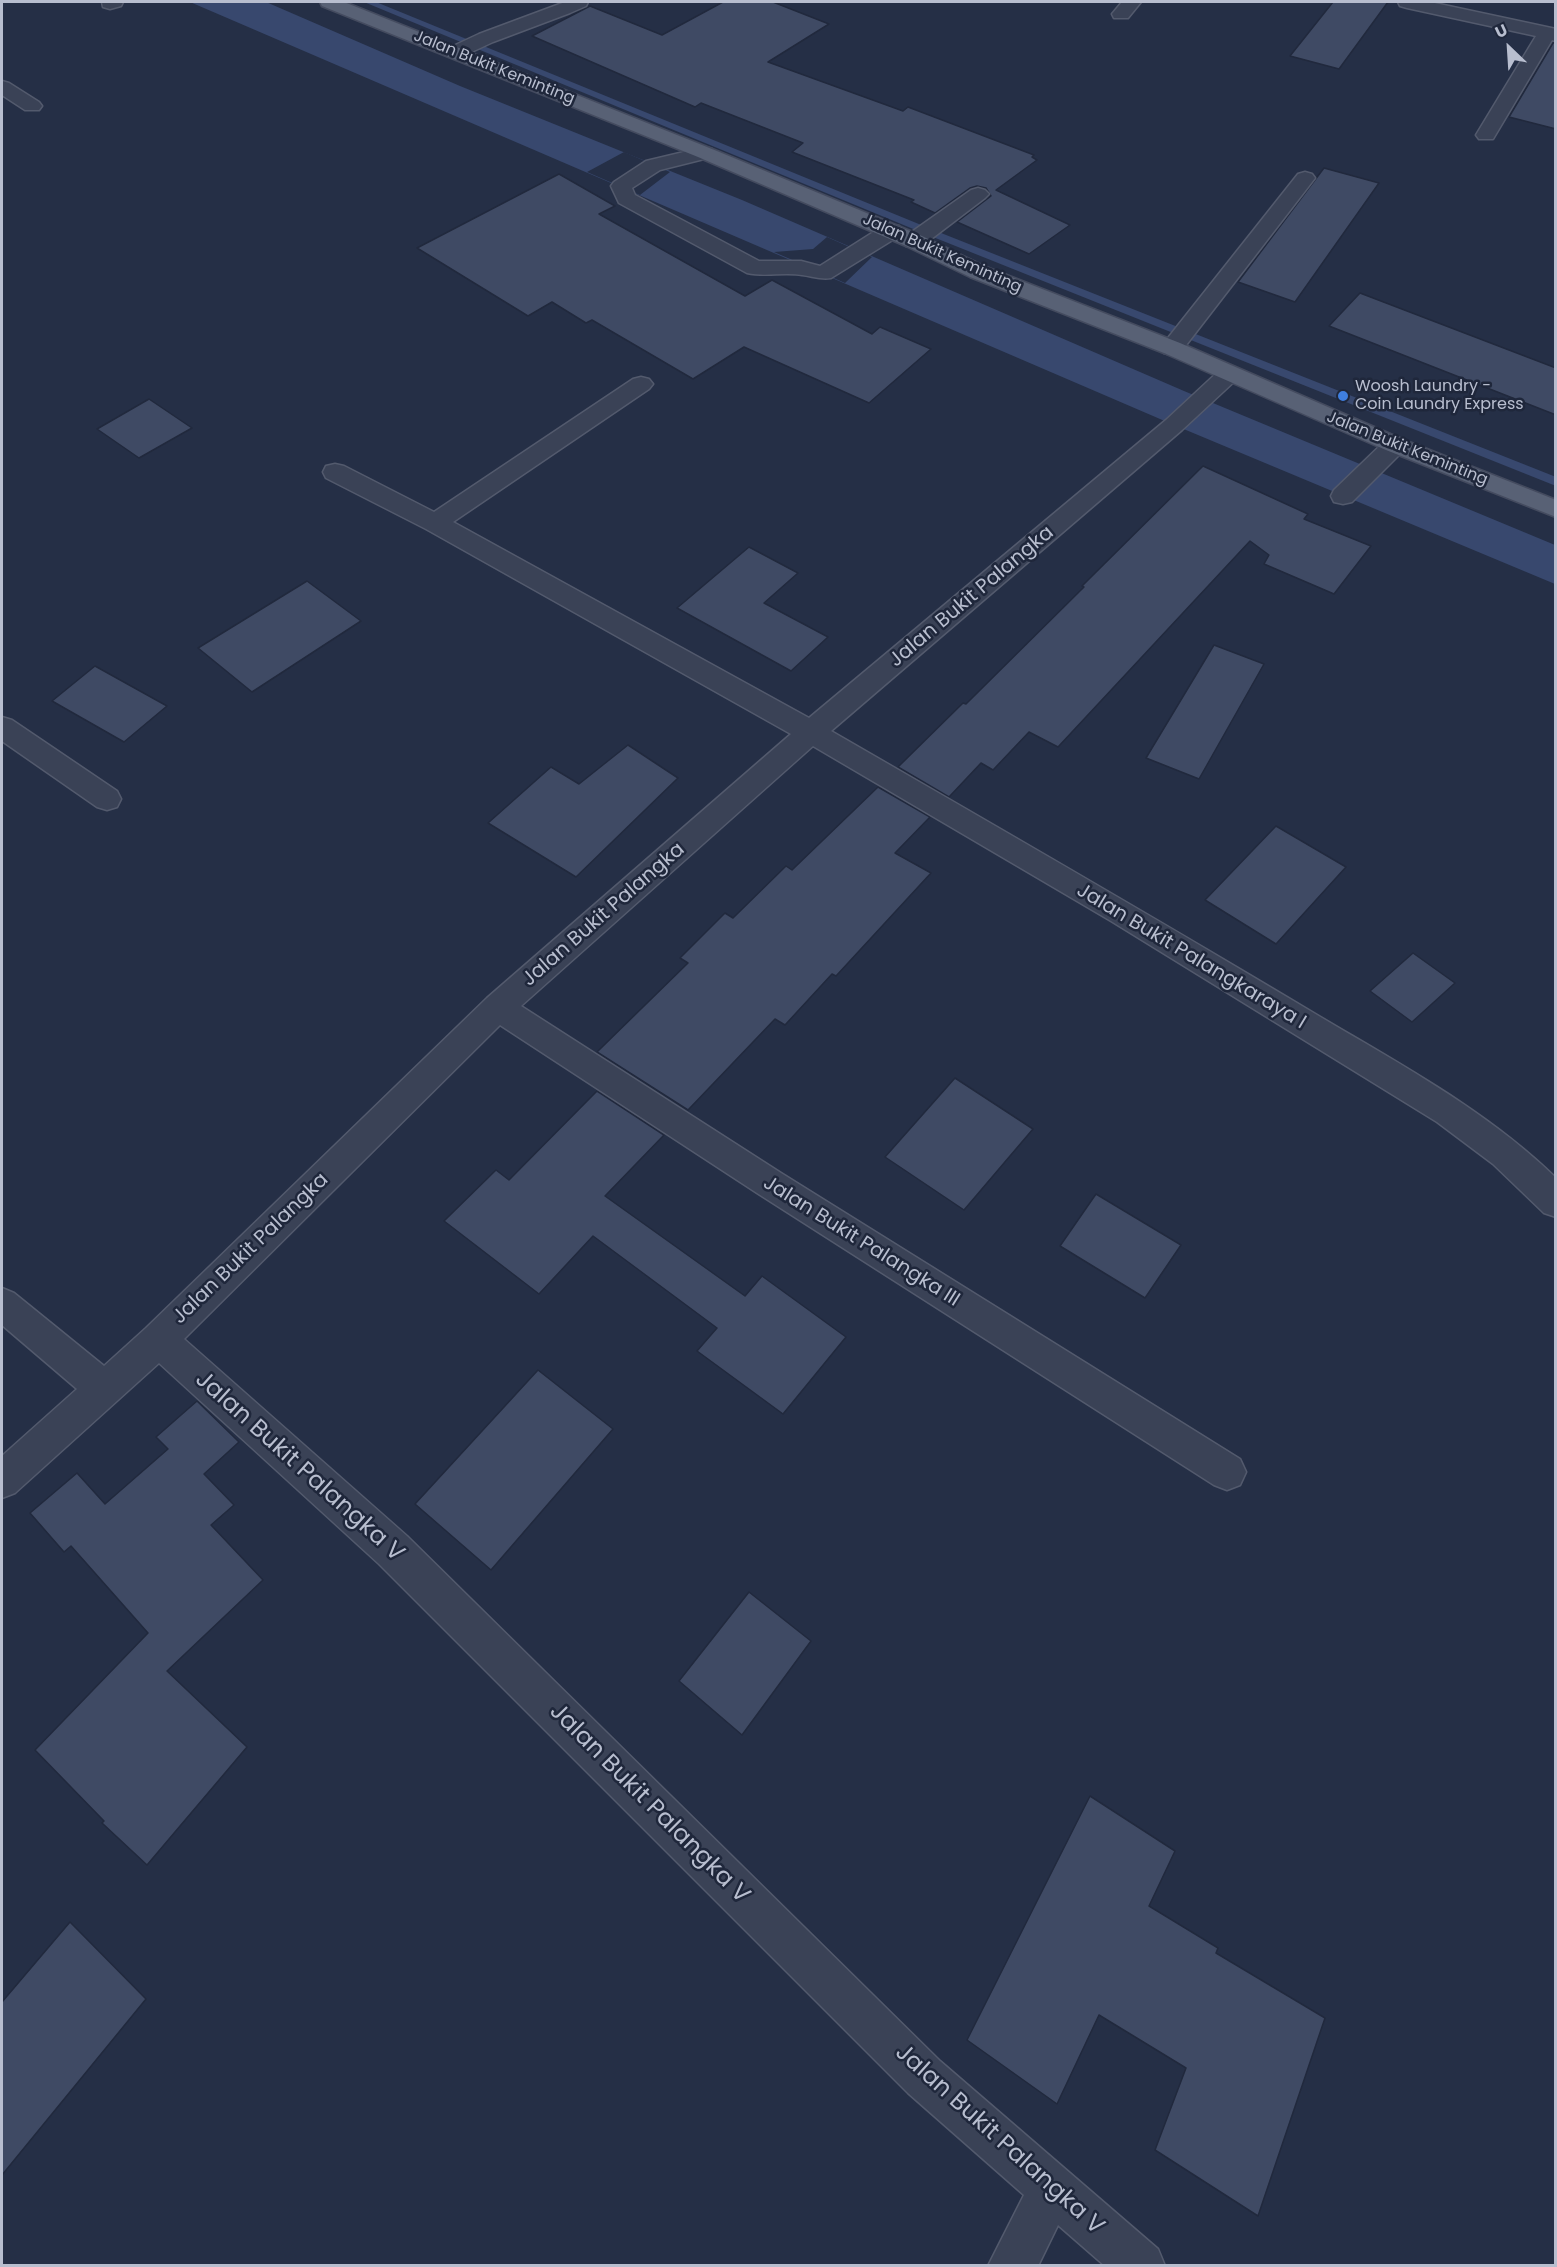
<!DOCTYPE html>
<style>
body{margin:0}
#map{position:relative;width:1557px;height:2267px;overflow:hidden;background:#252f46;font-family:Poppins,sans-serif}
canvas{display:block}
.frame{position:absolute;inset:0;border:3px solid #b8becf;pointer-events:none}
.north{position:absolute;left:1479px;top:18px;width:60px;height:60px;-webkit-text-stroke:4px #1f273b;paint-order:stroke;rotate:335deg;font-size:16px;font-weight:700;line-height:24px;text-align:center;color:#b8becf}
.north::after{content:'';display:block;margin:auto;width:21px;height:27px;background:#b8becf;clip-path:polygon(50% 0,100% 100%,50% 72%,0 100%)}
</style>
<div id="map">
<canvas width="1557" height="2267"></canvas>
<div class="frame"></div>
<div class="north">U</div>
</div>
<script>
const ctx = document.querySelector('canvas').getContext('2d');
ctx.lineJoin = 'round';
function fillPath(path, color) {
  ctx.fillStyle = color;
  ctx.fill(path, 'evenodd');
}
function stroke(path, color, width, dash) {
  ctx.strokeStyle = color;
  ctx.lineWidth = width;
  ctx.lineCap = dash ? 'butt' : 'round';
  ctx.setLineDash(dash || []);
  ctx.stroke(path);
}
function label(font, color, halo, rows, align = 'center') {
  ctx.font = font + ' Poppins,sans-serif';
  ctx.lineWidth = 5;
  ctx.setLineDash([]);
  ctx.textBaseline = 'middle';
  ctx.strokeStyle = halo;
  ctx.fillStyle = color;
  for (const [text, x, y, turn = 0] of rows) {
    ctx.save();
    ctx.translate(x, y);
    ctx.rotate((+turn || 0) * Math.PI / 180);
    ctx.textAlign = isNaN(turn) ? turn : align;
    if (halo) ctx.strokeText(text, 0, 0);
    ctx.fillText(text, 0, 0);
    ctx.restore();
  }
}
fillPath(new Path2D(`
 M190 2H266L460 86 742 200 1184 391 1555 545V584L1174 425Z`), '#38486e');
fillPath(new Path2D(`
 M624 152 670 172 640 195 587 172Z
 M827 237 872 257 845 283 774 252 813 249Z`), '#252f46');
fillPath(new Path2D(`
 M364 2H376L931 229 1556 477V486L923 233Z`), '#38486e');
const building = new Path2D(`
 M723 2H773L829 24 768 62 903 111 908 107 1034 155 1032 157 1037 160 996 190 1070 225 1029 254 957 222 991 196 986 188 977 186 970 188 935 213 911 202 914 200 792 152 803 143 701 103 695 107 532 36 590 6 662 35Z
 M1333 2H1388L1339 69 1290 56Z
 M1553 43H1556V129L1509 117Z
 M1324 168 1379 183 1295 302 1238 282Z
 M559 174 615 206 599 214 745 296 772 280 872 334 880 327 931 349 869 403 744 347 693 379 592 320 586 323 552 302 528 316 417 248Z
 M1360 293 1556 368V415L1329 326Z
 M149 399 192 428 139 458 97 429Z
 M1203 466 1308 514 1304 519 1371 546 1334 594 1264 564 1269 555 1250 541 1058 747 1029 732 993 770 981 763 949 797 898 767 963 703 966 704 1084 587 1082 586Z
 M749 547 798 573 764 603 828 637 791 671 677 608Z
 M307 581 361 621 252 692 198 648Z
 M1214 645 1264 664 1199 779 1146 758Z
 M95 666 167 706 124 742 52 701Z
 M628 745 678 778 576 877 488 823 551 767 579 784Z
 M878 787 930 817 895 853 931 873 836 976 832 974 785 1025 775 1019 688 1110 597 1052 688 963 680 958 725 913 733 918 786 866 792 870Z
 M1276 826 1346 867 1276 944 1205 900Z
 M1413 953 1455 983 1412 1022 1370 991Z
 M955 1078 1033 1129 964 1210 885 1157Z
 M597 1091 664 1135 605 1196 745 1296 762 1276 846 1337 783 1414 697 1351 717 1328 593 1236 539 1294 444 1221 496 1170 509 1180Z
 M1096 1194 1181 1245 1145 1298 1060 1246Z
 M538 1370 613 1429 491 1570 415 1504Z
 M197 1401 239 1442 204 1474 234 1505 211 1525 263 1580 167 1671 247 1747 147 1865 102 1823 104 1821 35 1750 148 1633 71 1546 64 1552 30 1513 77 1473 105 1504 168 1449 156 1437Z
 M749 1592 811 1641 742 1735 679 1681Z
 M1090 1796 1175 1851 1149 1906 1218 1948 1216 1953 1325 2018 1258 2216 1155 2150 1186 2068 1099 2015 1057 2104 967 2040Z
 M70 1922 146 1999 2 2175V2002Z`);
fillPath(building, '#3f4a64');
stroke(building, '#21293d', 1.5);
const minor = new Path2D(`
 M102 2H123L121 6 110 9 103 7Z
 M565 2H588L586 6 570 13 493 42 463 56H449L446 52 449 48 479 34Z
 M1122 2H1141L1128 18H1114L1112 14Z
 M1398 2H1430L1556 29V41L1552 40 1493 139H1479L1476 135 1536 36 1407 8 1400 6Z
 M2 81 9 83 39 102 42 106 39 110H25L2 95Z
 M705 147 712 149 715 153 712 157 660 170 632 188 635 195 759 261H801L820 266 883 226 891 225 899 226 902 231 899 236 831 278C820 280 812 276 802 275 784 272 765 277 747 273L619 203 611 186 614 182 646 161Z
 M1305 172 1312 174 1315 178 1180 353 1172 355 1164 353 1161 348 1164 343 1298 174Z
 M978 188 985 190 989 194 985 198 922 246 914 247 906 246 903 241 906 236 971 190Z
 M1229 367 1237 369 1241 374 1237 379 1182 430 831 731C987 821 1143 911 1297 1003 1386 1057 1481 1105 1556 1178V1217L1544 1213 1493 1164 1437 1122 1111 921 813 746 521 1006 781 1173 1240 1459 1246 1472 1240 1485 1227 1490 1214 1485 757 1193 500 1025 184 1339 407 1536 940 2061 1158 2249 1165 2266H1105L1058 2225 1038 2266H988L1024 2195 908 2093 379 1564 159 1363 15 1493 2 1498V1456L77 1389 2 1325V1288L14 1293 104 1366 146 1328 487 998 791 734 426 529 326 478 323 472 326 466 335 464 344 466 434 512 633 379 641 377 649 379 653 384 649 389 453 522 809 718 1166 420 1221 369Z
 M1395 437 1404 440 1407 445 1404 450 1352 502 1343 504 1334 502 1331 496 1334 490 1386 440Z
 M2 717 12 720 117 791 121 799 117 807 107 810 97 807 2 741Z`);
const major = new Path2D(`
 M320 2H344L712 149 922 236 986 267 1180 343 1404 440 1556 500V517L1386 450 1164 353 970 277 906 246 698 157 322 6Z`);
stroke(minor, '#535a6d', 3);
stroke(major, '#444b5f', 3);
fillPath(minor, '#3a4256');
fillPath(major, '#586175');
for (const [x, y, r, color] of [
 [1343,396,6,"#3f7fe0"]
]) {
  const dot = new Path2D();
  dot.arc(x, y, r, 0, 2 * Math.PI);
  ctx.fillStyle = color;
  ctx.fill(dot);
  stroke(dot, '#1f273b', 2);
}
label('16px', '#b8becf', '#1f273b', [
 ["Jalan Bukit Keminting",494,68,22],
 ["Jalan Bukit Keminting",942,254,24],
 ["Jalan Bukit Keminting",1407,449,22]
]);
label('16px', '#b8becf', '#1f273b', [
 ["Woosh Laundry -",1355,387],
 ["Coin Laundry Express",1355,405]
], 'left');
label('20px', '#b8becf', '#1f273b', [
 ["Jalan Bukit Palangka",972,597,-40],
 ["Jalan Bukit Palangka",604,915,-41],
 ["Jalan Bukit Palangkaraya I",1191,957,31],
 ["Jalan Bukit Palangka III",861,1242,32],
 ["Jalan Bukit Palangka",251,1249,-44]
]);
label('24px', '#b8becf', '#1f273b', [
 ["Jalan Bukit Palangka V",299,1467,42],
 ["Jalan Bukit Palangka V",649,1804,45],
 ["Jalan Bukit Palangka V",999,2140,42]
]);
</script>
